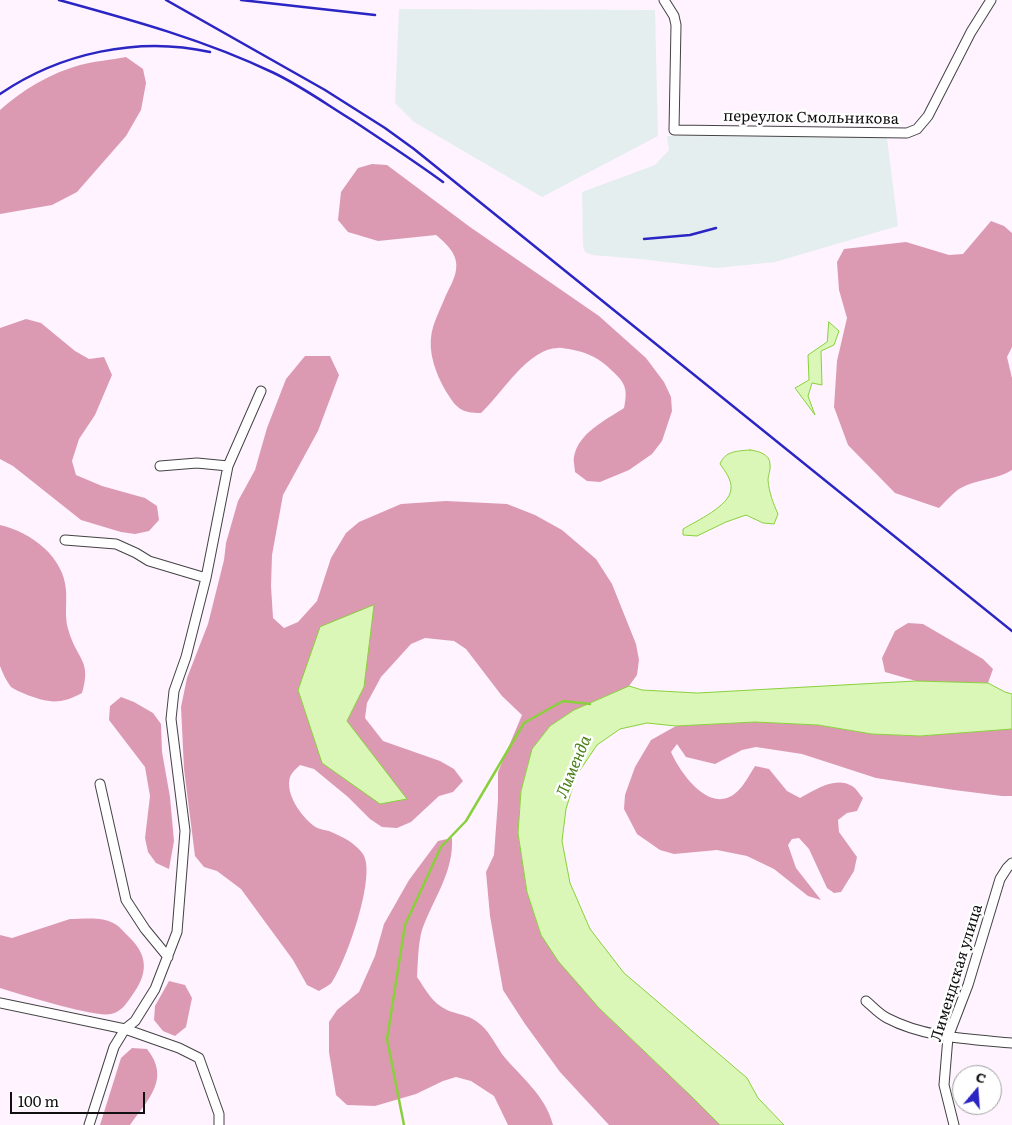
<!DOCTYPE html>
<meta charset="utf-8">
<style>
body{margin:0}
#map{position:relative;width:1012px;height:1125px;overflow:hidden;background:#fef3ff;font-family:Literata,serif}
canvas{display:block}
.north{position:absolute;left:952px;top:1065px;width:50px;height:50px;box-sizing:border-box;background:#fff;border:1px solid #9f9f9f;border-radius:50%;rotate:18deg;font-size:14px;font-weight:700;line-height:20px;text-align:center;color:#101010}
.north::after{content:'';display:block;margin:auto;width:18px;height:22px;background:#2a25c3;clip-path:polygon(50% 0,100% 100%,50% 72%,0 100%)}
.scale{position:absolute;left:10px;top:1092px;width:135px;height:22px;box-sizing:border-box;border:2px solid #101010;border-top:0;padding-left:6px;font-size:15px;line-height:18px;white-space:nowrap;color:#101010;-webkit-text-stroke:4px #fff;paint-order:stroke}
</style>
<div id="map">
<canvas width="1012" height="1125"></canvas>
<div class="north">С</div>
<div class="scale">100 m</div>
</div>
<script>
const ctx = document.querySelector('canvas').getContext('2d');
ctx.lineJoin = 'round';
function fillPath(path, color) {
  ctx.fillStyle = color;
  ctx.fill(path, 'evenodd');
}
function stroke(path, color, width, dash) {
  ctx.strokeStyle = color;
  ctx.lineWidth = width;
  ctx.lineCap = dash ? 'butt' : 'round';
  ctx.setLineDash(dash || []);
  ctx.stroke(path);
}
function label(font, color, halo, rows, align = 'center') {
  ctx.font = font + ' Literata,serif';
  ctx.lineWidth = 5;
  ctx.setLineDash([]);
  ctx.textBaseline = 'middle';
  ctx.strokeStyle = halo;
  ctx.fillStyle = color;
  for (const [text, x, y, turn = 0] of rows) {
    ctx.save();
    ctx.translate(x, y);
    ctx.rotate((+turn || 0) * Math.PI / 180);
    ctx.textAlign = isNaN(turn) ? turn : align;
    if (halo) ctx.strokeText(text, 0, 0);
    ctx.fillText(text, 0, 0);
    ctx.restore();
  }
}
fillPath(new Path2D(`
 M399 9 655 10 658 136 542 197 414 122 395 103Z
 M667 136 885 137 887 138 898 226 775 262 717 268 640 259 592 255 585 252 583 246 582 192 655 165 669 150Z`), '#e5eeee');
fillPath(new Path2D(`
 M126 57 143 69 146 83 141 110 126 136 77 192 52 205 0 214V110C22 90 51 73 80 65 95 61 111 60 126 57Z
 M372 164 387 165 470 227 599 316 646 358 664 382 671 397 672 411 662 441 652 454 629 470 600 482 587 481 575 472C575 468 573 461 574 457 578 433 606 420 624 408 629 385 623 381 607 366 595 356 585 352 569 349 566 349 561 347 558 348 528 348 501 395 481 413 462 413 457 409 447 393 438 378 429 357 431 338 432 324 441 308 446 295 450 287 455 278 456 270 459 255 446 243 436 235L378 241 348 232 338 220 341 192 358 168Z
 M991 221 1004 226 1012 233V347L1007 357 1012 378V470C997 480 975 479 959 489 952 494 945 502 939 508L895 493 848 445 834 407 837 361 847 318 839 290 837 262 844 249 906 242 949 255 963 254Z
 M26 319 41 323 75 351 89 359 104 357 112 375 95 415 79 439 72 461 76 475 102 486 145 498 157 506 159 520 149 531 135 534 121 532 81 520 13 466 0 459V328Z
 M305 356H330L339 375 318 431 283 495 272 555 271 586 273 618 284 628 298 622 317 601 331 558 346 533 359 522 401 504 446 501 507 504 535 515 562 530 596 559 612 584 636 644 639 660 637 675 629 686 574 710 550 726 532 749 521 791 518 833 527 892 541 935 599 1008 691 1096 720 1125H609L560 1072 525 1024 503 990 490 916 486 872 494 855 498 800V772L522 715 502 696 466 649 454 641 425 638 411 644 381 677 367 703 365 718 383 741 440 761 454 769 463 781 453 792 439 796 411 822 397 828 382 827 370 819 348 797 314 769 300 765C297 768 292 772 290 777 285 794 301 816 314 826 318 829 324 830 329 831 343 837 354 842 363 854 377 875 346 962 332 982 329 986 323 988 319 991L307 985 293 960 241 889 217 871 204 867 195 856 184 769 181 707 187 678 208 624 224 560 226 543 238 501 255 470 267 428 286 379Z
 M0 525C31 532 64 557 66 590 67 605 64 618 69 632 77 659 92 661 82 693 60 705 48 703 25 694 21 692 15 690 11 687 6 680 3 674 0 666Z
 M908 623 923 624 983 659 993 669 988 683 916 681 885 672 882 658 895 631Z
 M121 697 134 702 153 713 161 724 162 752 170 797 174 841 169 869 156 863 148 852 145 838 150 796 145 767 109 720 110 706Z
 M755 722 818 725 872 734 920 736 1012 729V796H1002L954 790 876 778 802 754 756 747 742 750 715 764 686 757 677 744 671 752C679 770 703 806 727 798 740 794 748 777 755 766L769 769 787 791 800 798C815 790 835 776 852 786 856 788 860 795 863 798L857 811 847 813 838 820 839 832 857 857 854 871 841 892 834 893 827 888 809 849 799 838 792 839 788 845 796 868 821 900 808 896 774 869 747 856 717 850 674 854 660 850 637 834 624 809 625 795 635 767 651 740 676 726Z
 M452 838C454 872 433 899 422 930 418 944 418 962 417 977 426 990 432 1003 447 1010 456 1014 468 1015 476 1021 488 1029 494 1042 502 1054 521 1078 545 1094 553 1125H508L494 1096 471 1081 456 1077 443 1081 416 1094 375 1106 347 1105 336 1095 329 1052V1022L337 1010 359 992 375 956 384 924 409 880 438 841Z
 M70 919C84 919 102 916 115 924 119 926 123 931 126 934 149 955 149 973 131 997 126 1004 121 1012 111 1014 96 1018 19 994 0 988V935L12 938Z
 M169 981 185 985 192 998 186 1027 175 1036 163 1031 154 1020 155 1006Z
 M132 1048 147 1049C171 1079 148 1099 130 1125H100L121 1058Z`), '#dc9ab2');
const water = new Path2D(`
 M829 322 839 331 834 345 821 351 822 385 812 383 808 396 815 415 795 388 809 380 808 355 827 342Z
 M750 450C758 451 770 454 770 464 771 470 768 475 768 480 769 492 773 503 778 514L774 524 763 523 746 515 726 522 697 536 683 535V529C696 521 730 506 731 489 732 480 725 471 720 464 725 451 737 451 750 450Z
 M374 605 364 687 347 721 407 799 380 804 322 763 298 690 320 627Z
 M916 681 988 683 1005 692 1012 694V729L920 736 872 734 818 725 755 722 676 726 647 723 620 729 597 745 576 776 566 809 562 841 570 883 590 929 624 973 747 1078 758 1098 784 1125H720L691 1096 599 1008 558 961 541 935 527 892 518 833 521 791 532 749 550 726 574 710 629 686 642 690 697 693Z`);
fillPath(water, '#daf7b7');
stroke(water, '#89d03c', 1);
stroke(new Path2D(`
 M404 1125 387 1039 405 925 441 847 466 821 524 723 563 701 590 704`), '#89d03c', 2.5);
const minor = new Path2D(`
 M664 0 674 16 676 25 674 130 907 133 917 129 928 116 971 32 991 0
 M160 466 197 463 228 466
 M65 540 116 544 136 553 149 561 206 578
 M100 784 126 900 145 929 168 957
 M866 1001C872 1006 879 1014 887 1018 925 1038 970 1039 1012 1043
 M0 1003 125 1029 179 1048 199 1058 219 1114V1125
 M89 1125 114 1047 125 1029 135 1021 155 989 177 932 185 831 171 719 174 691 186 657 206 578 228 466 261 391
 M954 1125 944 1085 948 1037 968 985 1000 879 1007 868 1012 863`);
stroke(minor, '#434343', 11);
stroke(minor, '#fff', 9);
stroke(new Path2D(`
 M59 0C132 20 205 40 274 73 301 86 326 104 352 120 382 140 413 160 443 182
 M166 0 325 90 385 128 414 149 1012 631
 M241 0 375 15
 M0 94C60 53 138 36 210 52
 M644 239 690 235 716 228`), '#2a25c3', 2.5);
label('15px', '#101010', '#fff', [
 ["переулок Смольникова",811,118,1],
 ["Лимендская улица",957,973,-73]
]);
label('italic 16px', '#488015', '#fff', [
 ["Лименда",574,767,-67]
]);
</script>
